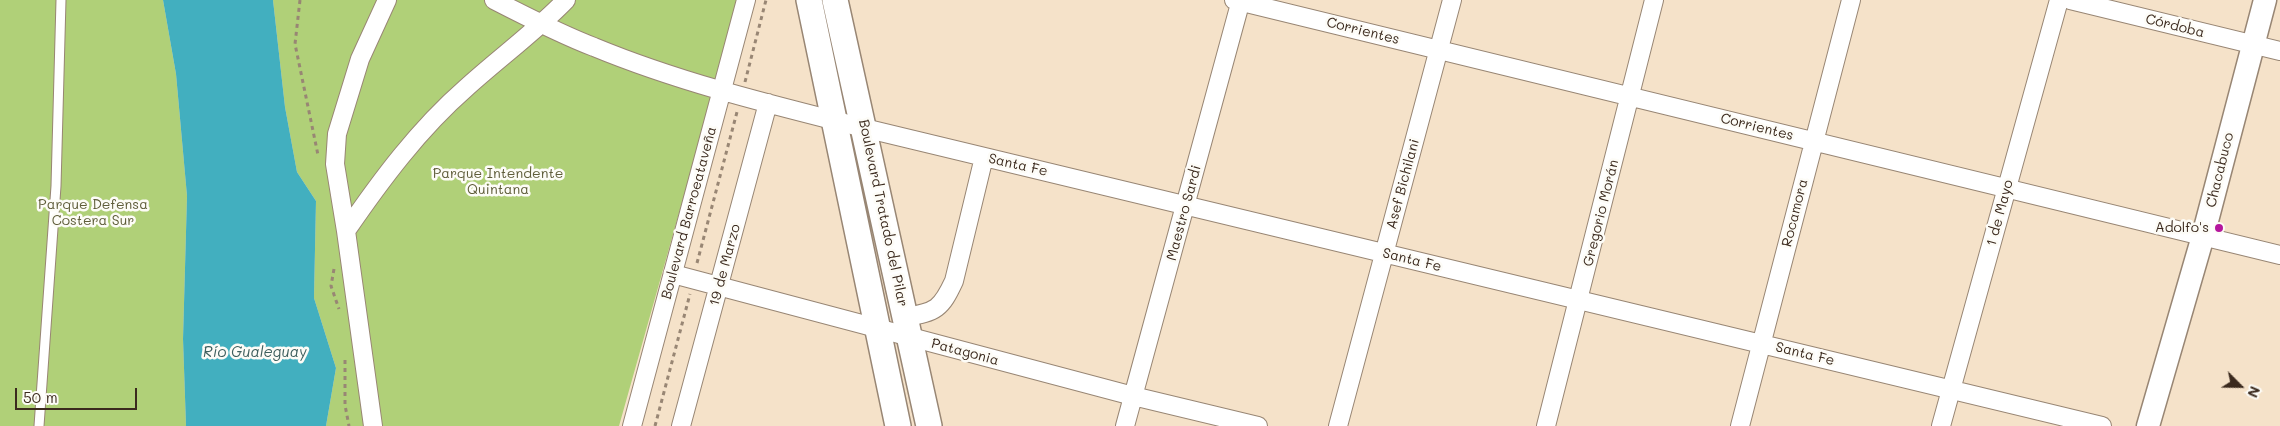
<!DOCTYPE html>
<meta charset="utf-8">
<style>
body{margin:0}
#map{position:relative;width:2280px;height:426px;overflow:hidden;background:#f5e2c9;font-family:Mali,sans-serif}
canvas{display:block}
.north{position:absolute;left:2215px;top:361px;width:50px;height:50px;-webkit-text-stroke:4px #fdfcf7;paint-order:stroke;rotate:113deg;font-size:14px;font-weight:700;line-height:20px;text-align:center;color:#3b2a1e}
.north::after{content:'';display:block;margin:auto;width:18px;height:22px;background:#3b2a1e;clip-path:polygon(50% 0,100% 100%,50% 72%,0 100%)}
.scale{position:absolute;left:15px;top:388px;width:122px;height:22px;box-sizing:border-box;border:2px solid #3b2a1e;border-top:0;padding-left:6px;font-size:15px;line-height:18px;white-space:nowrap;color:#3b2a1e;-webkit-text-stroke:4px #fdfcf7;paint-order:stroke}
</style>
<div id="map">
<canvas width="2280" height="426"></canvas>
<div class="north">N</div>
<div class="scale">50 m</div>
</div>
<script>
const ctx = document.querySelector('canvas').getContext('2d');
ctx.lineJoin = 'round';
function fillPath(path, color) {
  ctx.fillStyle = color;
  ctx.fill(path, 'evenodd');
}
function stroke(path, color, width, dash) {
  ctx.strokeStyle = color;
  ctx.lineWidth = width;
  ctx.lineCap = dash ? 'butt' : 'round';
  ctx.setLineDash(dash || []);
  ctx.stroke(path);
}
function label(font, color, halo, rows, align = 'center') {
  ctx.font = font + ' Mali,sans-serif';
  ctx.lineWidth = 5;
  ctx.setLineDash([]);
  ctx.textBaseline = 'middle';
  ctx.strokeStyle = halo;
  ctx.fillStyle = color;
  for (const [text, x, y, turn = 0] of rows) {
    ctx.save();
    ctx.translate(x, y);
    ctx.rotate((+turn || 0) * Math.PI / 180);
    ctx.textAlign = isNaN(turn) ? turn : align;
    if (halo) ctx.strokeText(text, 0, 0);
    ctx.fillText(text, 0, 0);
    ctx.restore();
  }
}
fillPath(new Path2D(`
 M0 0H163L176 74 187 196 183 339 186 426H0Z
 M273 0H739L619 426H326L336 368 314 298 316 201 297 172 285 107Z`), '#b0d078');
fillPath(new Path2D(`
 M163 0H273L285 107 297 172 316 201 314 298 336 368 326 426H186L183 339 187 196 176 74Z`), '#42afbf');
const service = new Path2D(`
 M39 426 56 186 61 0`);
const minor = new Path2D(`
 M494 0C527 17 560 34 594 47 681 83 773 105 864 128L2102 426
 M1234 0 2280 255
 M2070 0 2280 51
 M346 231C381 180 419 129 466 88 499 58 535 32 566 0
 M673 274 1133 396 1258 426
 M906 317C936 312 941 309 954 281L984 157
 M373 426 346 231 335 164 337 134 360 59 387 0
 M632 426 746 0
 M681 426 768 103
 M1125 426 1241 0
 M1338 426 1452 0
 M1546 426 1654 0
 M1740 426 1851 0
 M1941 426 2059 0`);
const tertiary = new Path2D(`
 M2148 426 2203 236 2265 0`);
const secondary = new Path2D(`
 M809 0 898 426
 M835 0 929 426`);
stroke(service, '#988674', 11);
stroke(minor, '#988674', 20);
stroke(tertiary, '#988674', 25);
stroke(secondary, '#988674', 28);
stroke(new Path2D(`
 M300 0 295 44 318 155
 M745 82 766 0
 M697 263 737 112
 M334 269 331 286 339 309
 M345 360V405L349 426
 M655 426 690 294`), '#988674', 3, [4, 4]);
stroke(service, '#fff', 9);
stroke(minor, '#fff', 18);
stroke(tertiary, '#fff', 22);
stroke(secondary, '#fff', 25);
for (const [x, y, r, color] of [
 [2219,228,5,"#b5179e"]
]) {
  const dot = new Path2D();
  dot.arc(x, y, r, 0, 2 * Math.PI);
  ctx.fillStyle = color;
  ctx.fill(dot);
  stroke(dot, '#fdfcf7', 2);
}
label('14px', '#3b2a1e', '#fdfcf7', [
 ["Córdoba",2175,26,14],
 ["Corrientes",1363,31,14],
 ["Corrientes",1757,127,14],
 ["Santa Fe",1018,165,13],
 ["Chacabuco",2220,170,-76],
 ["Asef Bichilani",1403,184,-75],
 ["Boulevard Barroeataveña",689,213,-75],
 ["Boulevard Tratado del Pilar",883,213,78],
 ["Maestro Sardi",1184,213,-75],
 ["Gregorio Morán",1601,213,-76],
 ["Rocamora",1795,213,-76],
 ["1 de Mayo",2000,213,-75],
 ["Santa Fe",1412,260,14],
 ["19 de Marzo",725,265,-75],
 ["Patagonia",965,352,15],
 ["Santa Fe",1805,354,14]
]);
label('14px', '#5e5c39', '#fdfcf7', [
 ["Parque Intendente",498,174],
 ["Quintana",498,190],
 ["Parque Defensa",93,205],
 ["Costera Sur",93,221]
]);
label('14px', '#3b2a1e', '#fdfcf7', [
 ["Adolfo's",2209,228]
], 'right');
label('italic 15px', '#3e5f5e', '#fdfcf7', [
 ["Río Gualeguay",255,352]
]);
</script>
